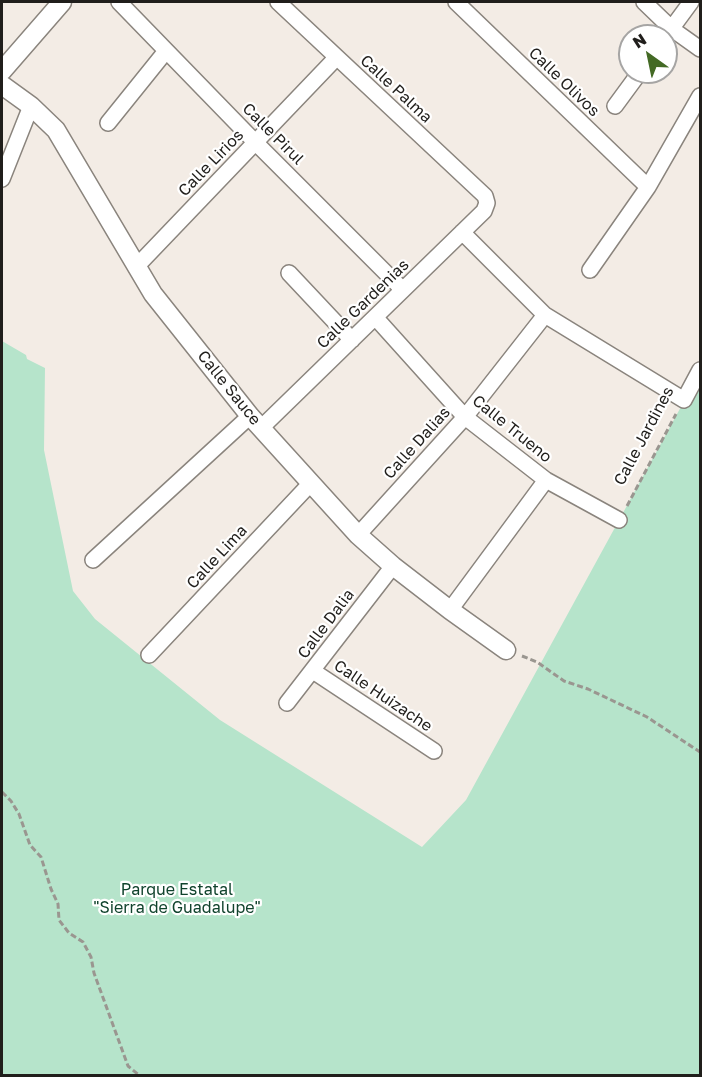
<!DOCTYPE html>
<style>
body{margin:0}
#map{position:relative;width:702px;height:1077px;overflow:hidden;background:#f3ece5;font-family:"Golos Text",sans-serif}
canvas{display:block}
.frame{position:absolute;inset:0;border:3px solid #201e1b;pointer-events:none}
.north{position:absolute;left:618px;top:24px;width:60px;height:60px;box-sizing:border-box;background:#fff;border:2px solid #a6a5a4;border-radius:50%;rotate:327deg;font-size:16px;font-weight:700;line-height:24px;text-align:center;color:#201e1b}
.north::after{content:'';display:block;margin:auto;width:21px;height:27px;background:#446a25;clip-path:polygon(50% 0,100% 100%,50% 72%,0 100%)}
</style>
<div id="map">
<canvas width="702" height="1077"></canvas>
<div class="frame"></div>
<div class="north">N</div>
</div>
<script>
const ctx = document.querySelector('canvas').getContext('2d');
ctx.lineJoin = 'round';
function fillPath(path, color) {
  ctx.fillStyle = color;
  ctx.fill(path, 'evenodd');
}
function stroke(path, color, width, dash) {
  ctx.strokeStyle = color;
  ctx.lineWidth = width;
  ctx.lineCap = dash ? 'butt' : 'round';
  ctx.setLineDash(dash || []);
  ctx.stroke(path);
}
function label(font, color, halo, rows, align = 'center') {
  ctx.font = font + ' "Golos Text",sans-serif';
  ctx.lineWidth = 4.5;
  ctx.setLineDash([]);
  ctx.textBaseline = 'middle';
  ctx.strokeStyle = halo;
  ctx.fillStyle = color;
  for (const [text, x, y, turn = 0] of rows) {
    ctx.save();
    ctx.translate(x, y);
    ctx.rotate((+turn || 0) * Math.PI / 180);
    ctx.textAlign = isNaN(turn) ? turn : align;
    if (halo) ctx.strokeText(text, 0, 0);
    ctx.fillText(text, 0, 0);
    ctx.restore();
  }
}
fillPath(new Path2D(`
 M2 341 26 355 27 359 45 368 44 450 73 591 95 619 220 720 422 847 466 800 700 372V1075H2Z`), '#b6e4cb');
const minor = new Path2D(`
 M119 2 256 143 403 290
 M456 2 648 187
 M644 2 672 29 700 49
 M666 36 691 2
 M615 106 640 72
 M108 123 166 51
 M2 179 31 106
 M462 232 545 315 684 400 700 370
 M136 267 336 58
 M590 270 648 187 700 96
 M289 273 352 340
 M375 317 465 417 546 480 619 520
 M261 428 484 211 487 203 485 196 278 2
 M358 535 465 417 545 315
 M93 560 250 416
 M450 610 546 480
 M149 655 311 483
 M313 671 434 751
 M287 703 393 566`);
const tertiary = new Path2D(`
 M2 71 62 2
 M2 85 31 106 56 130 153 294 250 416 358 535 393 566 450 610 506 650`);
stroke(minor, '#8a847d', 18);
stroke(tertiary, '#8a847d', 21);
stroke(new Path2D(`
 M627 506 676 414
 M522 656 537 662 564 681 588 689 647 717 700 752
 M2 792 11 801 19 814 30 845 41 857 51 889 58 904 59 920 69 933 83 942 91 957 94 973 128 1066 140 1076`), '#9a9690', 3, [6, 3]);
stroke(minor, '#fff', 15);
stroke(tertiary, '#fff', 18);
label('16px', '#201e1b', '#fff', [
 ["Calle Olivos",564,82,44],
 ["Calle Palma",396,89,43],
 ["Calle Pirul",273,134,45],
 ["Calle Lirios",211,163,-46],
 ["Calle Gardenias",363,304,-44],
 ["Calle Sauce",229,388,51],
 ["Calle Trueno",512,429,39],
 ["Calle Jardines",644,436,-62],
 ["Calle Dalias",417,443,-48],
 ["Calle Lima",217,557,-47],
 ["Calle Dalia",326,624,-53],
 ["Calle Huizache",383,696,34]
]);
label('16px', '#10432d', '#fff', [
 ["Parque Estatal",177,890],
 ["\"Sierra de Guadalupe\"",177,908]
]);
</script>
